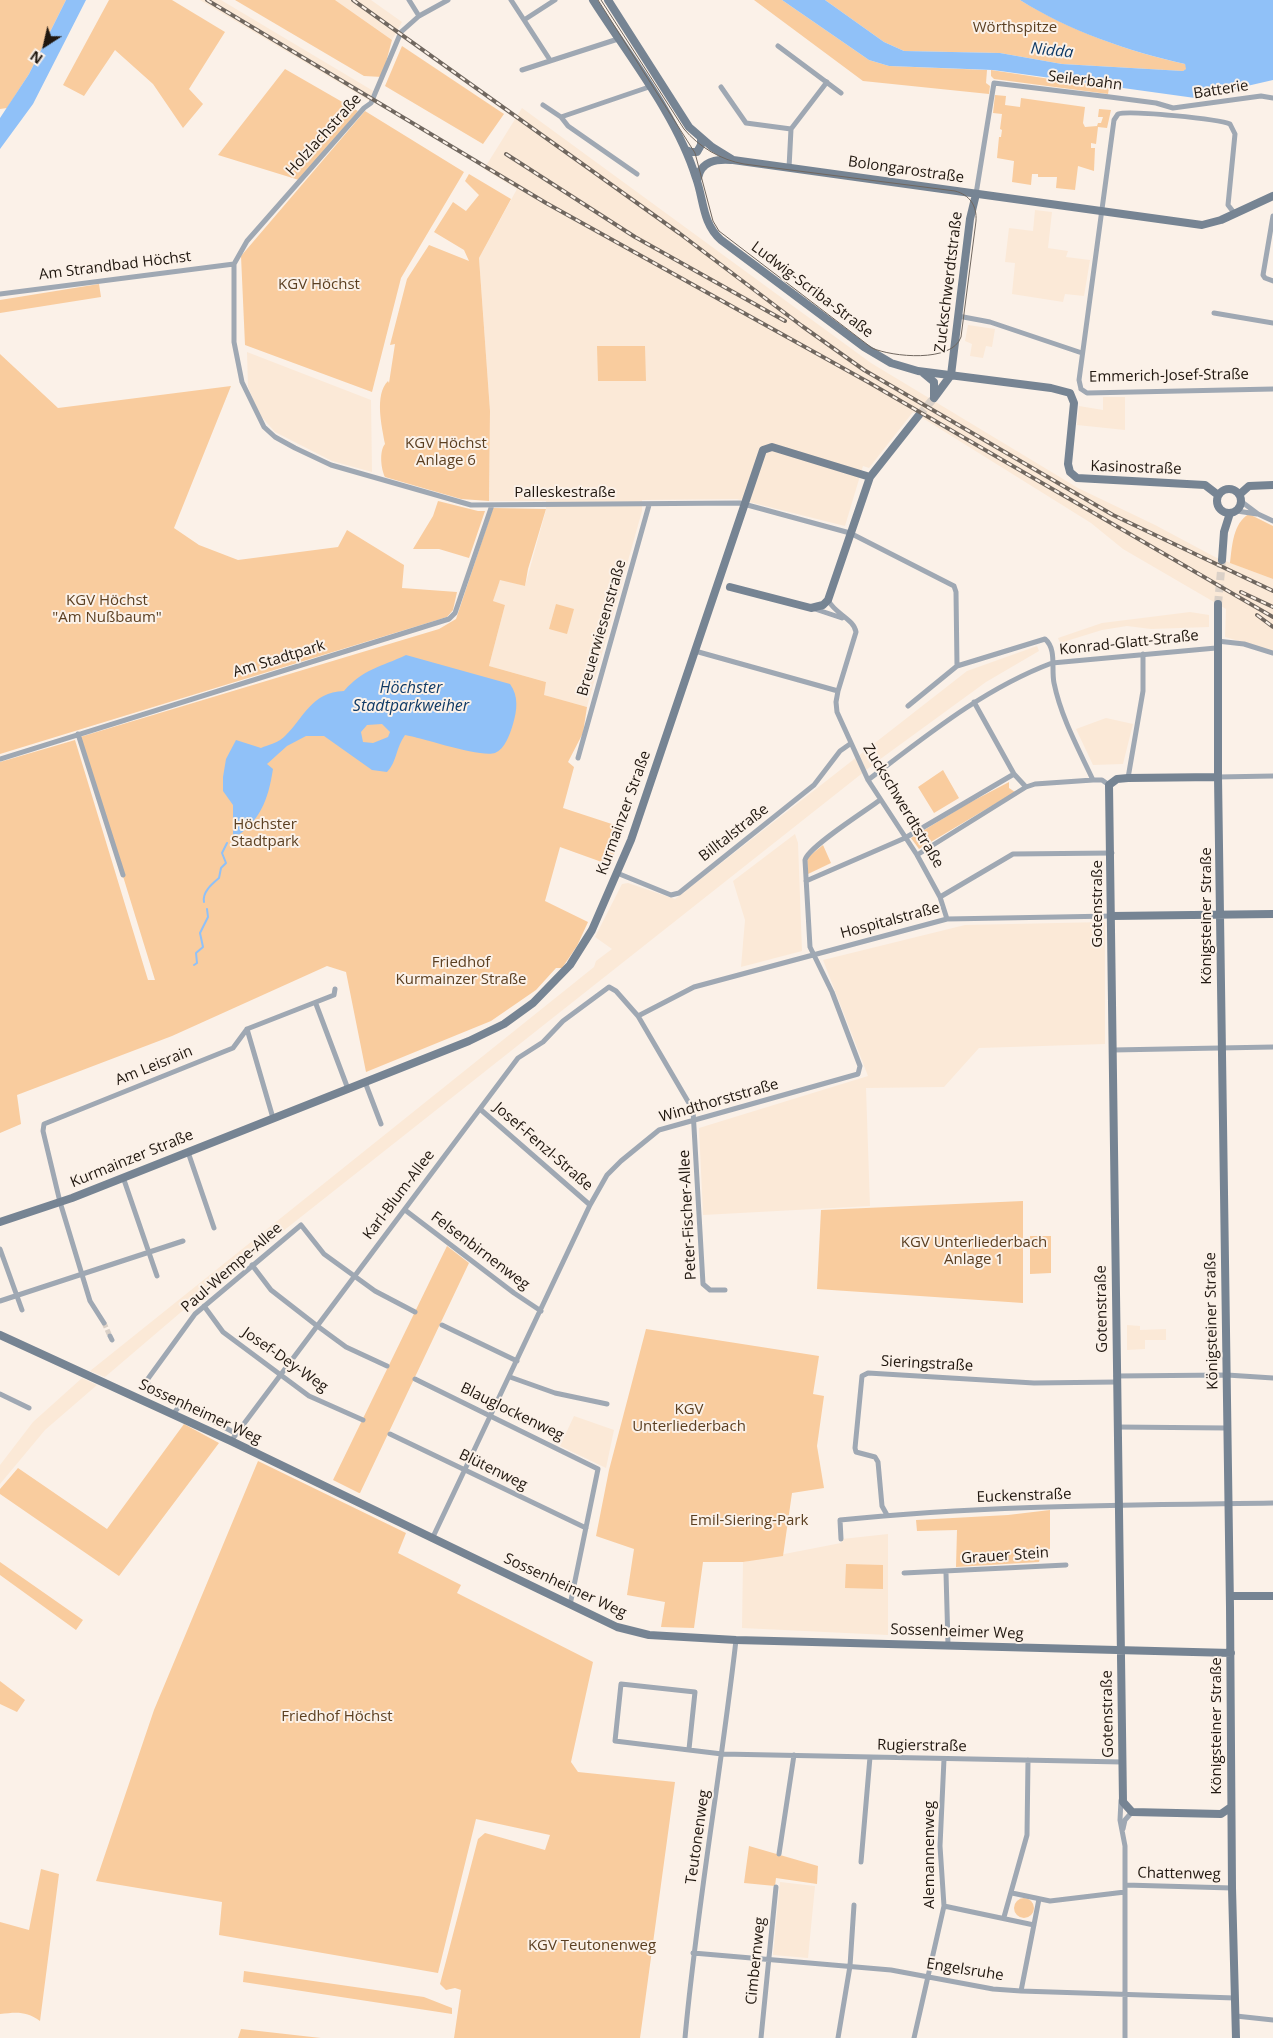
<!DOCTYPE html>
<meta charset="utf-8">
<style>
body{margin:0}
#map{position:relative;width:1273px;height:2038px;overflow:hidden;background:#fbf1e8;font-family:"Open Sans",sans-serif}
canvas{display:block}
.north{position:absolute;left:20px;top:20px;width:50px;height:50px;-webkit-text-stroke:4px #fbf1e8;paint-order:stroke;rotate:215deg;font-size:14px;font-weight:700;line-height:20px;text-align:center;color:#20170f}
.north::after{content:'';display:block;margin:auto;width:18px;height:22px;background:#20170f;clip-path:polygon(50% 0,100% 100%,50% 72%,0 100%)}
</style>
<div id="map">
<canvas width="1273" height="2038"></canvas>
<div class="north">N</div>
</div>
<script>
const ctx = document.querySelector('canvas').getContext('2d');
ctx.lineJoin = 'round';
function fillPath(path, color) {
  ctx.fillStyle = color;
  ctx.fill(path, 'evenodd');
}
function stroke(path, color, width, dash) {
  ctx.strokeStyle = color;
  ctx.lineWidth = width;
  ctx.lineCap = dash ? 'butt' : 'round';
  ctx.setLineDash(dash || []);
  ctx.stroke(path);
}
function label(font, color, halo, rows, align = 'center') {
  ctx.font = font + ' "Open Sans",sans-serif';
  ctx.lineWidth = 4;
  ctx.setLineDash([]);
  ctx.textBaseline = 'middle';
  ctx.strokeStyle = halo;
  ctx.fillStyle = color;
  for (const [text, x, y, turn = 0] of rows) {
    ctx.save();
    ctx.translate(x, y);
    ctx.rotate((+turn || 0) * Math.PI / 180);
    ctx.textAlign = isNaN(turn) ? turn : align;
    if (halo) ctx.strokeText(text, 0, 0);
    ctx.fillText(text, 0, 0);
    ctx.restore();
  }
}
fillPath(new Path2D(`
 M200 0H221L375 92 370 101Z
 M335 0H371L402 22 392 40Z
 M522 108 871 363 1078 488 1155 525 1215 557 1273 579V651L1225 637 1226 609 1123 549 1091 523 913 412 869 468 863 466 845 526 737 499 642 500V511L587 707 543 695 546 682 489 666 505 605 493 601 500 579 525 586 546 510V501H489L490 411 479 258 517 189 484 169Z
 M1035 210 1052 212 1048 248 1068 251 1066 257 1090 260 1084 296 1065 294 1063 302 1012 294 1015 263 1005 262 1009 228 1033 231Z
 M968 325 995 329 992 347 986 346 983 358 970 356 972 344 965 341Z
 M247 352 371 400 372 472 332 461 275 432 259 414 248 387Z
 M1103 397H1125V430L1077 425 1079 406 1103 410Z
 M1190 612 1209 615V627L1151 629 1127 626 1102 630 1060 643 1058 638 1102 623Z
 M1037 646 1039 651 986 682 879 760 187 1307 105 1377 90 1371 594 967 596 961 612 949 595 937 622 884 628 883 675 899 967 671Z
 M1106 718 1133 724 1123 764 1093 765 1076 729Z
 M795 834 798 843 802 951 741 967 745 920 733 881Z
 M1105 922V1044L979 1048 944 1087 866 1088 870 1206 703 1215 699 1128 868 1076 823 960 965 925Z
 M1127 1325 1140 1326V1330L1166 1329V1340H1145V1349L1127 1350Z
 M82 1378 97 1385 45 1430 0 1484V1465L33 1422Z
 M574 1416 614 1430 606 1468 560 1446Z
 M888 1534V1635L742 1628 743 1562 841 1543 842 1539Z
 M780 1882 815 1886 808 1958 773 1955Z`), '#fbe9d7');
fillPath(new Path2D(`
 M0 0H66L29 74 7 108 0 109Z
 M109 0H172L225 32 189 89 203 104 183 128 153 84 115 50 84 96 63 85Z
 M235 0H335L392 40 382 77 364 76Z
 M754 0H782L869 60 889 66 987 70 986 83 990 86 989 94 863 81Z
 M825 0H1020C1071 31 1127 51 1185 64L1187 69 1183 71 1062 64 1000 53 904 51 884 42Z
 M402 46 504 114 483 144 385 86Z
 M285 69 358 111 299 180 218 155Z
 M991 70 1109 88 1108 94 994 79 991 76Z
 M995 95 1006 96 1005 105 1020 107 1021 98 1085 107 1083 123 1085 127 1097 126 1098 123H1101L1103 117H1098L1099 109 1111 110 1107 128 1098 127 1096 144 1091 143V148H1095L1094 171 1078 166 1075 190 1056 188 1057 177H1038V174H1032L1031 185 1012 182 1014 161 997 158 999 137H1001L1002 130 1000 129 1002 114 993 113Z
 M365 111 464 172 401 278 372 392 245 345 241 256Z
 M469 174 511 199 479 258 490 411 489 501 461 499 385 477C381 469 379 451 385 444 382 427 374 395 388 381L389 383 395 344 390 345 407 279 429 245 469 261 464 250 434 232 453 202 466 211 479 195 465 181Z
 M99 284 101 297 0 313V300Z
 M597 346H645L646 381H598Z
 M0 354 58 408 231 386 174 528 199 545 238 560 338 547 347 530 404 565 402 588 457 592 453 610 447 617 0 754Z
 M438 501 478 511H485L469 558 439 549H413L433 516Z
 M493 508 546 509 528 569 525 586 500 580 493 601 505 605 489 666 546 682 544 695 587 707 583 733 568 762 574 767 563 808 624 828 610 865 560 847 545 901 588 922 577 946 562 968H556L536 990 491 1021 366 1072 346 972 327 966 172 1036 17 1095 21 1124 0 1133V762L75 740 148 980H155L80 737 439 629 456 619Z
 M1249 514 1273 526V579L1230 563C1232 546 1233 523 1249 514Z
 M556 604 574 609 567 634 549 629Z
 M943 770 959 798 934 813 918 787Z
 M1009 782V788L1015 792 919 849 911 838 967 804Z
 M823 845 831 863 808 874 807 858Z
 M1023 1201V1303L817 1289 821 1210Z
 M1030 1236H1051V1273L1030 1274Z
 M447 1246 469 1263 360 1493H359L333 1480Z
 M646 1329 819 1356 813 1394 824 1396 817 1446 824 1488 792 1493 783 1556 743 1562H703L694 1628 661 1627 665 1602 627 1595 634 1549 596 1536 609 1470Z
 M184 1424 219 1443 119 1576 0 1494V1489L18 1468 107 1529Z
 M258 1461 406 1533 398 1553 461 1585 457 1593 593 1662 571 1762 578 1772 675 1782 640 2038H454L461 1990 455 1988 446 1990 440 1984 478 1839 485 1833 545 1850 550 1835 476 1819 438 1973 219 1935 222 1902 96 1881 154 1710Z
 M1050 1510V1549H1042L1039 1562 956 1567 957 1530 917 1531 916 1520 1008 1515Z
 M0 1562 83 1620 76 1630 0 1575Z
 M846 1564 883 1565V1589L845 1588Z
 M0 1681 25 1700 17 1712 0 1704Z
 M749 1846 818 1866 817 1884 776 1878 775 1886 744 1883Z
 M41 1869 59 1874 40 2021C26 2011 17 2012 0 2014V1922L29 1930Z
 M1014 1908a10 10 0 1 1 20 0a10 10 0 1 1-20 0Z
 M244 1971 424 1997 452 2008V2014L243 1982Z
 M241 2029 321 2038H238Z`), '#f9cc9e');
fillPath(new Path2D(`
 M66 0H86L33 104 0 149V118L29 74Z
 M782 0H825L884 42 904 51 1000 53 1062 64 1183 71 1186 69 1185 64C1128 51 1069 31 1020 0H1273V80L1195 98 993 70 889 66 869 60Z
 M406 655 510 684C519 696 517 711 513 724 510 734 505 749 495 753 481 758 423 738 405 735 396 747 397 762 387 772L372 770 324 736H306L287 746 267 764 273 769C268 801 260 821 233 839V805L223 791V777L226 759 236 740 261 748C268 745 280 742 285 736 304 718 311 692 344 691 363 669 381 667 406 655ZM382 724 390 732 388 737 373 743 363 742 361 732 367 725Z`), '#90c1f8');
stroke(new Path2D(`
 M204 902C202 892 212 884 219 878L221 868 226 863 222 853 227 843
 M194 965 197 963 196 953 203 947 200 933 208 917 207 909`), '#90c1f8', 2);
stroke(new Path2D(`
 M104 1323 110 1336`), '#dad0c7', 5, [5, 2.5]);
stroke(new Path2D(`
 M919 415 934 398
 M1218 604 1222 560`), '#dad0c7', 8, [8, 4]);
stroke(new Path2D(`
 M409 0 419 16
 M448 0 419 16 401 32 371 103 364 108 247 241 234 264V342L242 382 264 427 275 437 295 448 331 465 471 505 740 503 850 533 954 586 956 592 957 666
 M511 0 550 60
 M524 20 555 0
 M778 46 841 93
 M522 70 618 39
 M721 87 746 123 791 129
 M543 105 561 117 568 126 637 174
 M561 117 649 87
 M789 168 791 129 827 82
 M976 194 994 83 1110 97 1156 103 1173 108 1261 96 1273 98
 M1273 216 1263 275 1265 278 1273 281
 M0 294 234 264
 M1214 313 1273 323
 M958 316 990 322 1082 353
 M1081 389 1079 380 1114 120 1118 114C1129 110 1219 119 1230 124L1235 134 1228 205 1235 214
 M1081 389 1087 393 1273 389
 M1242 502 1258 514 1273 521
 M1237 511 1257 514
 M828 600C835 614 854 619 856 632L838 691 836 702 837 712 868 780 917 855 940 897 947 919
 M812 608 842 618
 M1217 641 1244 644 1273 653
 M695 651 838 691
 M974 702 1014 774 1026 787
 M908 706 957 666 1045 639C1057 649 1051 669 1054 683 1061 717 1078 748 1093 780
 M78 734 123 875
 M578 758 649 505
 M0 759 449 619 455 613 492 505
 M1218 777 1273 776
 M1128 778 1143 691V654
 M868 780C926 736 983 689 1052 663L1216 648
 M917 855 1026 787 1035 784 1093 780H1102L1109 785
 M617 873 671 895 679 893 814 785 840 751 850 744
 M806 881 905 838 1014 774
 M940 897 1013 854 1112 853
 M316 1004 348 1089
 M638 1016 694 987 947 919 1112 916
 M247 1029 273 1118
 M1113 1050 1273 1047
 M365 1082 381 1124
 M480 1109 590 1205
 M188 1152 214 1228
 M123 1177 157 1276
 M405 1210 514 1293 541 1311
 M0 1249 22 1310
 M252 1265 271 1290 316 1325 346 1347 387 1366
 M0 1301 183 1241
 M204 1306 223 1332 309 1396 363 1420
 M104 1323 90 1301 60 1202 43 1131 44 1124 233 1048 247 1029 334 995 335 989
 M442 1325 517 1361
 M110 1336 112 1340
 M1116 1376 1227 1375 1273 1378
 M510 1377 555 1393 607 1404
 M415 1379 598 1469 570 1605
 M0 1394 29 1408
 M173 1414 182 1403
 M1117 1427 1227 1428
 M235 1433 149 1387 147 1380 195 1314 301 1225 324 1254 375 1291 415 1312
 M390 1434 586 1528
 M231 1441 518 1058 543 1042 563 1021 609 987 616 991 638 1016 693 1110 703 1284 710 1290H725
 M887 1515 882 1506 878 1462 875 1457 856 1452 855 1448 862 1376 868 1373 1034 1383 1117 1382
 M432 1539 590 1205 607 1175 621 1161 659 1130 858 1074 860 1066 832 992 810 947 805 860C808 847 867 810 880 800
 M841 1539 840 1520C984 1505 1129 1505 1273 1503
 M904 1573 1066 1565
 M946 1573 948 1645
 M689 1749 695 1692 621 1684 615 1741 722 1754 1122 1762
 M1121 1800 1120 1820 1125 1846V2038
 M1123 1829 1125 1820 1132 1812
 M779 1854 794 1755
 M861 1862 870 1757
 M1125 1885 1232 1888
 M1012 1893 1050 1901 1125 1892
 M944 1906 1034 1925
 M1004 1917 1027 1835 1028 1760
 M693 1953 891 1970 993 1989 1021 1991 1235 1998
 M1021 1991 1039 1899
 M1236 2016 1273 2020
 M685 2038C697 1905 721 1773 736 1640
 M761 2038 776 1887
 M838 2038 850 1966 854 1905
 M914 2038 944 1906 940 1846 944 1759`), '#9fa8b3', 5);
stroke(new Path2D(`
 M593 0C628 55 677 116 696 178 704 200 702 223 721 240L864 347 891 363 918 371 1051 388 1070 393 1074 403 1068 464 1070 472 1077 478 1205 485 1218 495
 M608 0 689 127 712 147 733 160 1202 225 1221 220 1273 196
 M686 150 691 152H697L701 145V139
 M698 178C701 161 716 159 731 160
 M922 372 934 382V397
 M934 398 951 375 970 219 976 194
 M1217 501a12 12 0 1 1 24 0a12 12 0 1 1-24 0Z
 M1240 494 1249 486 1273 485
 M1222 560 1224 532 1230 513
 M730 587 811 608 823 605 828 600 870 477 919 415
 M1218 604V777L1230 1607 1232 1888 1236 2038
 M1218 777 1128 778 1117 779 1109 785 1123 1802 1132 1812 1221 1814 1231 1807
 M1112 916 1273 914
 M0 1222 72 1198 469 1041 504 1024 533 1003 570 965 592 930 631 840 763 450 772 447 870 477
 M0 1335 231 1441 617 1627 649 1635 736 1640 1231 1653
 M1230 1596H1273`), '#768493', 8);
stroke(new Path2D(`
 M598 0 695 153 713 221 719 231 872 348C892 357 952 363 961 337L976 221C977 206 970 195 955 191L744 164C721 160 699 147 684 129L601 0`), '#70675f', 1);
const rail = new Path2D(`
 M207 0 546 203 868 382 1273 617
 M353 0 679 233 802 326 864 370 1113 515 1273 591
 M506 154 635 237 785 321
 M1241 592 1273 607
 M1257 615 1273 627`);
stroke(rail, '#70675f', 4);
stroke(rail, '#fbf1e8', 2, [5.5]);
label('15px', '#5b3f21', '#fbf1e8', [
 ["Wörthspitze",1015,28],
 ["KGV Höchst",319,285],
 ["KGV Höchst",446,444],
 ["Anlage 6",446,461],
 ["KGV Höchst",107,601],
 ["\"Am Nußbaum\"",107,618],
 ["Höchster",265,825],
 ["Stadtpark",265,842],
 ["Friedhof",461,963],
 ["Kurmainzer Straße",461,980],
 ["KGV Unterliederbach",974,1243],
 ["Anlage 1",974,1260],
 ["KGV",689,1410],
 ["Unterliederbach",689,1427],
 ["Emil-Siering-Park",749,1521],
 ["Friedhof Höchst",337,1717],
 ["KGV Teutonenweg",592,1946]
]);
label('15px', '#20170f', '#fbf1e8', [
 ["Seilerbahn",1085,81,7],
 ["Batterie",1221,90,-9],
 ["Holzlachstraße",324,135,-48],
 ["Bolongarostraße",906,170,8],
 ["Am Strandbad Höchst",115,266,-7],
 ["Zuckschwerdtstraße",949,282,-83],
 ["Ludwig-Scriba-Straße",812,290,37],
 ["Emmerich-Josef-Straße",1169,376,-1],
 ["Kasinostraße",1136,468,2],
 ["Palleskestraße",565,493],
 ["Breuerwiesenstraße",602,628,-74],
 ["Konrad-Glatt-Straße",1129,643,-6],
 ["Am Stadtpark",279,659,-17],
 ["Zuckschwerdtstraße",903,806,59],
 ["Kurmainzer Straße",624,813,-70],
 ["Billtalstraße",734,833,-38],
 ["Gotenstraße",1098,904,-90],
 ["Königsteiner Straße",1207,916,-90],
 ["Hospitalstraße",890,921,-15],
 ["Am Leisrain",154,1066,-22],
 ["Windthorststraße",719,1101,-16],
 ["Josef-Fenzl-Straße",543,1147,41],
 ["Kurmainzer Straße",132,1159,-22],
 ["Karl-Blum-Allee",399,1195,-53],
 ["Peter-Fischer-Allee",688,1215,-93],
 ["Felsenbirnenweg",480,1251,37],
 ["Paul-Wempe-Allee",232,1268,-41],
 ["Gotenstraße",1102,1309,-91],
 ["Königsteiner Straße",1212,1321,-91],
 ["Josef-Dey-Weg",285,1360,35],
 ["Sieringstraße",927,1364,3],
 ["Sossenheimer Weg",200,1412,25],
 ["Blauglockenweg",512,1412,26],
 ["Blütenweg",493,1470,26],
 ["Euckenstraße",1024,1496,-2],
 ["Grauer Stein",1005,1556,-4],
 ["Sossenheimer Weg",565,1586,25],
 ["Sossenheimer Weg",957,1632,2],
 ["Gotenstraße",1108,1714,-91],
 ["Königsteiner Straße",1217,1726,-90],
 ["Rugierstraße",922,1746,1],
 ["Teutonenweg",698,1837,-82],
 ["Alemannenweg",930,1855,-90],
 ["Chattenweg",1179,1874,1],
 ["Cimbernweg",756,1961,-84],
 ["Engelsruhe",965,1970,9]
]);
label('italic 16px', '#0f3a66', '#fbf1e8', [
 ["Nidda",1052,51,6],
 ["Höchster",411,688],
 ["Stadtparkweiher",411,706]
]);
</script>
